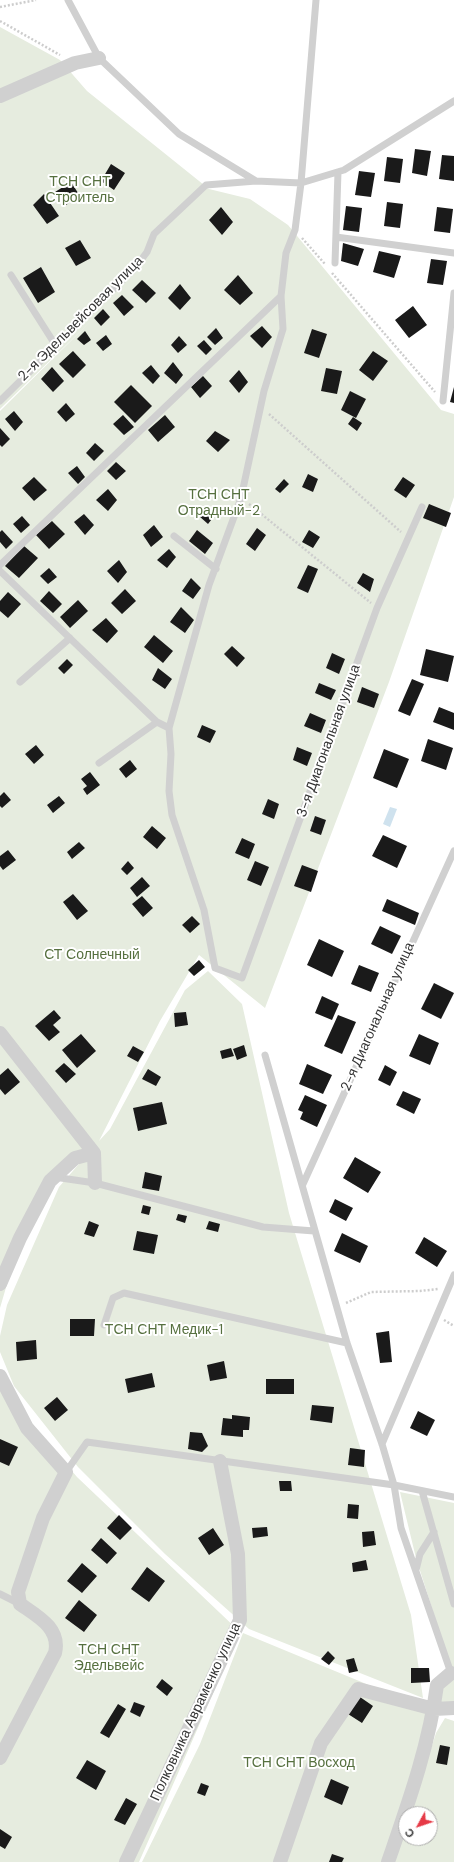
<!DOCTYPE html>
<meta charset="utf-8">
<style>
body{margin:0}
#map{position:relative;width:454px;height:1862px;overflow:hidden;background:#fff;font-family:"DM Sans",sans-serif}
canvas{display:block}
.north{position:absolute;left:398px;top:1806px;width:40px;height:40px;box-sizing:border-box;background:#fff;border:1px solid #adadad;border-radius:50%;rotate:230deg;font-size:11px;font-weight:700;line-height:16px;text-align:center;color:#333}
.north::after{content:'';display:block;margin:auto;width:14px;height:18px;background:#e63946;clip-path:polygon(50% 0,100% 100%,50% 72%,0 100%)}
</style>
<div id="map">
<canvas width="454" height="1862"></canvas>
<div class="north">С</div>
</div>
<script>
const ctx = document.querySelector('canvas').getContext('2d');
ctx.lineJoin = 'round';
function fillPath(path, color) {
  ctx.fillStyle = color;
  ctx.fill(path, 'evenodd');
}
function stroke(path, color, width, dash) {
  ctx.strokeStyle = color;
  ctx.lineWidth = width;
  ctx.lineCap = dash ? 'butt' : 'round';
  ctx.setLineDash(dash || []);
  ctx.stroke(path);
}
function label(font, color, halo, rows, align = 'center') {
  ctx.font = font + ' "DM Sans",sans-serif';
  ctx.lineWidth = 4;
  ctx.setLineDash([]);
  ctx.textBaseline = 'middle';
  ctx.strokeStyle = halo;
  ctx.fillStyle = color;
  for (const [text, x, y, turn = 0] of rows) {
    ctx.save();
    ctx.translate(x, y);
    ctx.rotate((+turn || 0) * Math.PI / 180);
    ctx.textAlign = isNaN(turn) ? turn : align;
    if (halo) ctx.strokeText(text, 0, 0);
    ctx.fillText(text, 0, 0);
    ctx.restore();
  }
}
fillPath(new Path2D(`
 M0 27 60 60 87 91 209 189 250 199 288 225 441 410 454 414V497L389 682 265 1008 199 955 160 1021 99 1141 110 1129 185 990 208 971 242 1004 289 1213 411 1615 423 1698 249 1629 165 1554 78 1467 14 1386 0 1352V1336L7 1305 59 1187 85 1157 55 1182 12 1267 0 1308V411L91 321 0 409Z
 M0 1385 77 1477 240 1632 139 1862H0Z
 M400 1492 454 1503V1713L438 1704 441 1685 454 1677 416 1558Z
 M243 1633 439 1714 388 1862H142L200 1744Z
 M445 1718 454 1721V1862H395L406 1828V1838H430V1814H410L436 1733Z`), '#e6ecdf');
fillPath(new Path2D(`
 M390 807 397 809 390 827 383 824Z`), '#cfe2ee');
fillPath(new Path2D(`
 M415 149 431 151 427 176 412 173Z
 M442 155 454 156V181L439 179Z
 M387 157 403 159 400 183 384 181Z
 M111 164 125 173 114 190 101 181Z
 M359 171 375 173 371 197 355 195Z
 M71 182 80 196 66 205 55 192Z
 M44 194 59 216 47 224 33 205Z
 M387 202 403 204 400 228 384 226Z
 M346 206 362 208 359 232 343 230Z
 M221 207 233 222 222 235 209 220Z
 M437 207 453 209 450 233 434 231Z
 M80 240 91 258 76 266 65 248Z
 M343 243 364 249 358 266 341 261Z
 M379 251 401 256 394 278 373 272Z
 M431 259 447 261 443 285 427 283Z
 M41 267 55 292 38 303 23 278Z
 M238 275 253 293 240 305 224 290Z
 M142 280 156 293 146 303 132 290Z
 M180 284 191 298 180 310 168 298Z
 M122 295 134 307 124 316 113 303Z
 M413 306 427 325 409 338 395 320Z
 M103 309 110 317 101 326 94 318Z
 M262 326 272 337 262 348 250 336Z
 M216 328 223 338 215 345 207 337Z
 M312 329 327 334 319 358 304 353Z
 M85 331 91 340 84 345 77 339Z
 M106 335 112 344 103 351 96 343Z
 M179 336 187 345 178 353 171 345Z
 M204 340 212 349 206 355 197 346Z
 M73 351 86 365 73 378 59 364Z
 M373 351 388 361 373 381 359 370Z
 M173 362 183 375 176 384 164 373Z
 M151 365 160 376 153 384 142 373Z
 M52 367 64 381 53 392 41 379Z
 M326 368 342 371 337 394 321 391Z
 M239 370 248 382 239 393 229 381Z
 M203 376 212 386 200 398 191 387Z
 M131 385 152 406 135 423 114 402Z
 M454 387V403L450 402Z
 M350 391 366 399 356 418 341 410Z
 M66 403 75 414 66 422 57 412Z
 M14 411 23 422 15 431 5 419Z
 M123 415 134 427 124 435 113 424Z
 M165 415 175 427 158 442 148 430Z
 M353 417 362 423 357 431 348 424Z
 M0 428 10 439 2 447 0 445Z
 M215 431 230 440 218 452 206 441Z
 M95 443 104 451 94 461 86 453Z
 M116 462 126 471 116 480 107 471Z
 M77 466 85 477 78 484 68 473Z
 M308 474 318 479 313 492 302 487Z
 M34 477 47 490 34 501 22 488Z
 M403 477 415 485 406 498 394 490Z
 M284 479 289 484 280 493 275 489Z
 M108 489 117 500 108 511 96 500Z
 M429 504 451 513 446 527 423 518Z
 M206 507 215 515 208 524 199 516Z
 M84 514 94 525 85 535 74 522Z
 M22 516 30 525 21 533 13 524Z
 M52 521 65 534 49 549 36 535Z
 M154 525 163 537 151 547 143 535Z
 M257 528 266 535 255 551 246 544Z
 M2 530 13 542 6 549 0 542V532Z
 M197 530 213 543 205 554 189 541Z
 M309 530 320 537 313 548 302 542Z
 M24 546 38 558 19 578 5 566Z
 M169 549 176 557 167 568 157 560Z
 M119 560 127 572 118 583 107 571Z
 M308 565 318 569 308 593 297 588Z
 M49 568 57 577 48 584 40 576Z
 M363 573 374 579 370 592 357 583Z
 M191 578 201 588 193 599 182 591Z
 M125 589 136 601 122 614 111 603Z
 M49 591 62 604 53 613 40 601Z
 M8 592 21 604 8 618 0 611V601Z
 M78 600 88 611 70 628 60 617Z
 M181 607 194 620 185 633 170 622Z
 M106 618 118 631 107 643 92 630Z
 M154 635 173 651 163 663 144 647Z
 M232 646 245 658 237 667 224 654Z
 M426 649 454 656 448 682 420 675Z
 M332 653 345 659 339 674 326 668Z
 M67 659 73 665 64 674 58 668Z
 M158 668 172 679 165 689 152 680Z
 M412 679 424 684 410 716 398 711Z
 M319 683 336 690 331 700 315 693Z
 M362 687 379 694 374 708 357 702Z
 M439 707 454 713V730L433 722Z
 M310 713 326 720 321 733 304 726Z
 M202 725 216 731 210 743 197 737Z
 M428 739 453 748 446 770 421 761Z
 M36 745 44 755 34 764 25 754Z
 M297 747 312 753 307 766 293 760Z
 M384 749 409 759 397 788 373 778Z
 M130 760 137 769 126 778 119 769Z
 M90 772 100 785 87 795 83 789 87 786 81 779Z
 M4 792 11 800 2 808 0 806V796Z
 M59 796 65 803 53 813 47 805Z
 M268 799 279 804 274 819 262 814Z
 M315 816 326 820 321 835 310 831Z
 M152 826 166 838 157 849 143 837Z
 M383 835 407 846 397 868 372 856Z
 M242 838 255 844 249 859 235 853Z
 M79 842 85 848 72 859 67 852Z
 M8 850 16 860 3 870 0 866V856Z
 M128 861 134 868 127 875 121 869Z
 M255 861 269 867 261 886 247 880Z
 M302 865 318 871 311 892 294 886Z
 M142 877 150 886 137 897 130 888Z
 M73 894 88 911 77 920 63 902Z
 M142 896 153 908 143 917 132 904Z
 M387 899 419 913 415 925 382 911Z
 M192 916 200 924 190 933 182 925Z
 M380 926 401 936 392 954 371 944Z
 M319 939 344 951 332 977 307 965Z
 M199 960 205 967 194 976 188 970Z
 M359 965 379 973 371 992 351 984Z
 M434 983 454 993 441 1019 421 1009Z
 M322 996 339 1004 332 1020 315 1013Z
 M54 1010 61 1018 53 1025 60 1032 49 1041 35 1026Z
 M186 1012 188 1025 175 1027 174 1013Z
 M338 1015 356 1022 342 1054 324 1046Z
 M81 1034 96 1051 77 1068 62 1050Z
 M419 1034 439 1043 430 1065 409 1056Z
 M244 1045 247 1056 237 1060 233 1049Z
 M133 1046 144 1052 138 1062 127 1056Z
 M231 1048 234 1056 222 1059 220 1051Z
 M64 1063 76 1074 66 1083 55 1071Z
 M307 1064 332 1075 323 1094 299 1084Z
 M385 1065 397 1072 390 1086 378 1080Z
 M8 1068 20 1082 5 1095 0 1089V1075Z
 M148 1069 161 1077 156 1086 142 1079Z
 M403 1091 421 1099 414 1114 396 1105Z
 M305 1095 327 1105 317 1127 300 1119 303 1112 298 1110Z
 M162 1102 167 1124 138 1131 133 1108Z
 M355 1157 381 1172 368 1193 343 1178Z
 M145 1172 162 1176 159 1191 142 1188Z
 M335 1199 353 1208 346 1221 329 1212Z
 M143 1205 151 1207 149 1215 141 1213Z
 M178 1214 187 1216 185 1223 176 1220Z
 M89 1221 99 1225 94 1237 84 1234Z
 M209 1221 220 1224 218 1232 206 1229Z
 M137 1231 158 1235 154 1254 133 1250Z
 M342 1233 368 1246 360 1263 334 1251Z
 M424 1237 447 1251 437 1267 415 1253Z
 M70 1319H95L94 1336H70Z
 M389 1331 392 1362 380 1363 376 1333Z
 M36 1340 37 1359 17 1361 16 1342Z
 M224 1361 227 1378 210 1381 207 1365Z
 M152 1373 155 1387 128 1393 125 1379Z
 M266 1379H294V1394H266Z
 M57 1397 68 1410 55 1421 44 1408Z
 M312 1405 334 1407 332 1423 310 1420Z
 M418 1411 435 1420 427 1436 410 1428Z
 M232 1415 250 1417 249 1430H243V1437L221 1435 223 1418 232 1419Z
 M190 1432 202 1433 208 1446 202 1452 188 1449Z
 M0 1439 18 1447 9 1466 0 1462Z
 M350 1448 365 1450 364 1467 348 1465Z
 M279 1481H291L292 1491H280Z
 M348 1504 359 1505 358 1519 347 1518Z
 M119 1515 132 1528 120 1540 107 1528Z
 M267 1527 268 1536 253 1538 252 1528Z
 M213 1528 224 1545 209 1555 198 1538Z
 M374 1531 376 1545 363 1547 362 1532Z
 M101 1538 117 1553 107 1564 91 1550Z
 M366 1560 368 1570 353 1572 352 1563Z
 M82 1563 97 1576 82 1593 67 1581Z
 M147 1567 165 1581 149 1602 131 1589Z
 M79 1600 97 1615 84 1632 65 1618Z
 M328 1651 335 1658 329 1665 321 1659Z
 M354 1658 358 1671 349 1673 346 1660Z
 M411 1668H429L430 1682 411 1683Z
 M162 1679 173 1688 167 1696 156 1687Z
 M360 1697 373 1706 362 1723 348 1714Z
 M134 1702 145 1706 140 1717 130 1712Z
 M118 1704 126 1709 109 1738 100 1733Z
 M440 1745 450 1747 447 1765 436 1763Z
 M87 1760 106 1771 96 1790 76 1778Z
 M331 1779 349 1787 342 1805 324 1797Z
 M201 1783 209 1786 205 1796 197 1793Z
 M126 1798 137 1804 125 1825 114 1820Z
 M0 1829 12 1837 5 1849 0 1846Z
 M332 1854 344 1858 342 1862H329Z`), '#1a1a1a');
stroke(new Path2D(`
 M0 7 36 0
 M0 21 60 55
 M302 238 325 264
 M332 273 435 392
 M269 414 401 532
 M249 504 371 603
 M346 1303 371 1292 420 1291 438 1289
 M444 1320 454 1326`), '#cdcdcd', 2.5, [2, 2]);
stroke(new Path2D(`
 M68 0 99 58 179 134 256 181 301 183 344 170 454 101
 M316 0 301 183 295 230 286 253 281 296 283 329 264 391 241 498 209 585 169 728 171 754 169 791 172 815 204 910 215 968 242 978 377 608 422 507
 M336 237 454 253
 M335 263 338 172
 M11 275 56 346
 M0 401 135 268 147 252 154 234 206 185 256 181
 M443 401 454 293
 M174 536 216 569
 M0 565 281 296
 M0 571 157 722 169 728
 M20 682 70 638
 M99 763 157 722
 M265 1055 347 1343 382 1444 394 1485 401 1528 451 1673H454
 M61 1178 95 1183 263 1227 314 1231
 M303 1184 454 851
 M104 1325 113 1298 124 1293 347 1343
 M382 1444 454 1275
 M66 1472 87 1442 394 1485 454 1497
 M422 1491 454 1604
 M416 1570 420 1554 434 1532
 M0 1594 20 1604`), '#d0d0d0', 7);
stroke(new Path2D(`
 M0 96 75 63 99 58
 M0 1033 94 1153 95 1183
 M0 1284 20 1238 50 1181 75 1158 94 1153
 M0 1376 27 1428 66 1472 43 1518 18 1592 20 1604C37 1616 61 1628 55 1653L0 1758
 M126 1862 240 1620 238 1554 220 1461
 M280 1862 321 1743 358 1689 434 1709 454 1708
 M388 1862C408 1804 429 1746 437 1685L451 1673`), '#d0d0d0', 14);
label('14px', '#56703f', '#fff', [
 ["ТСН СНТ",80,182],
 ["Строитель",80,198],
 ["ТСН СНТ",219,495],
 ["Отрадный-2",219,511],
 ["СТ Солнечный",92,955],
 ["ТСН СНТ Медик-1",164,1330],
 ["ТСН СНТ",109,1650],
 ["Эдельвейс",109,1666],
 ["ТСН СНТ Восход",299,1763]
]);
label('14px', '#333', '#fff', [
 ["2-я Эдельвейсовая улица",81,319,-45],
 ["3-я Диагональная улица",329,741,-70],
 ["2-я Диагональная улица",378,1017,-66],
 ["Полковника Авраменко улица",196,1712,-65]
]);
</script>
